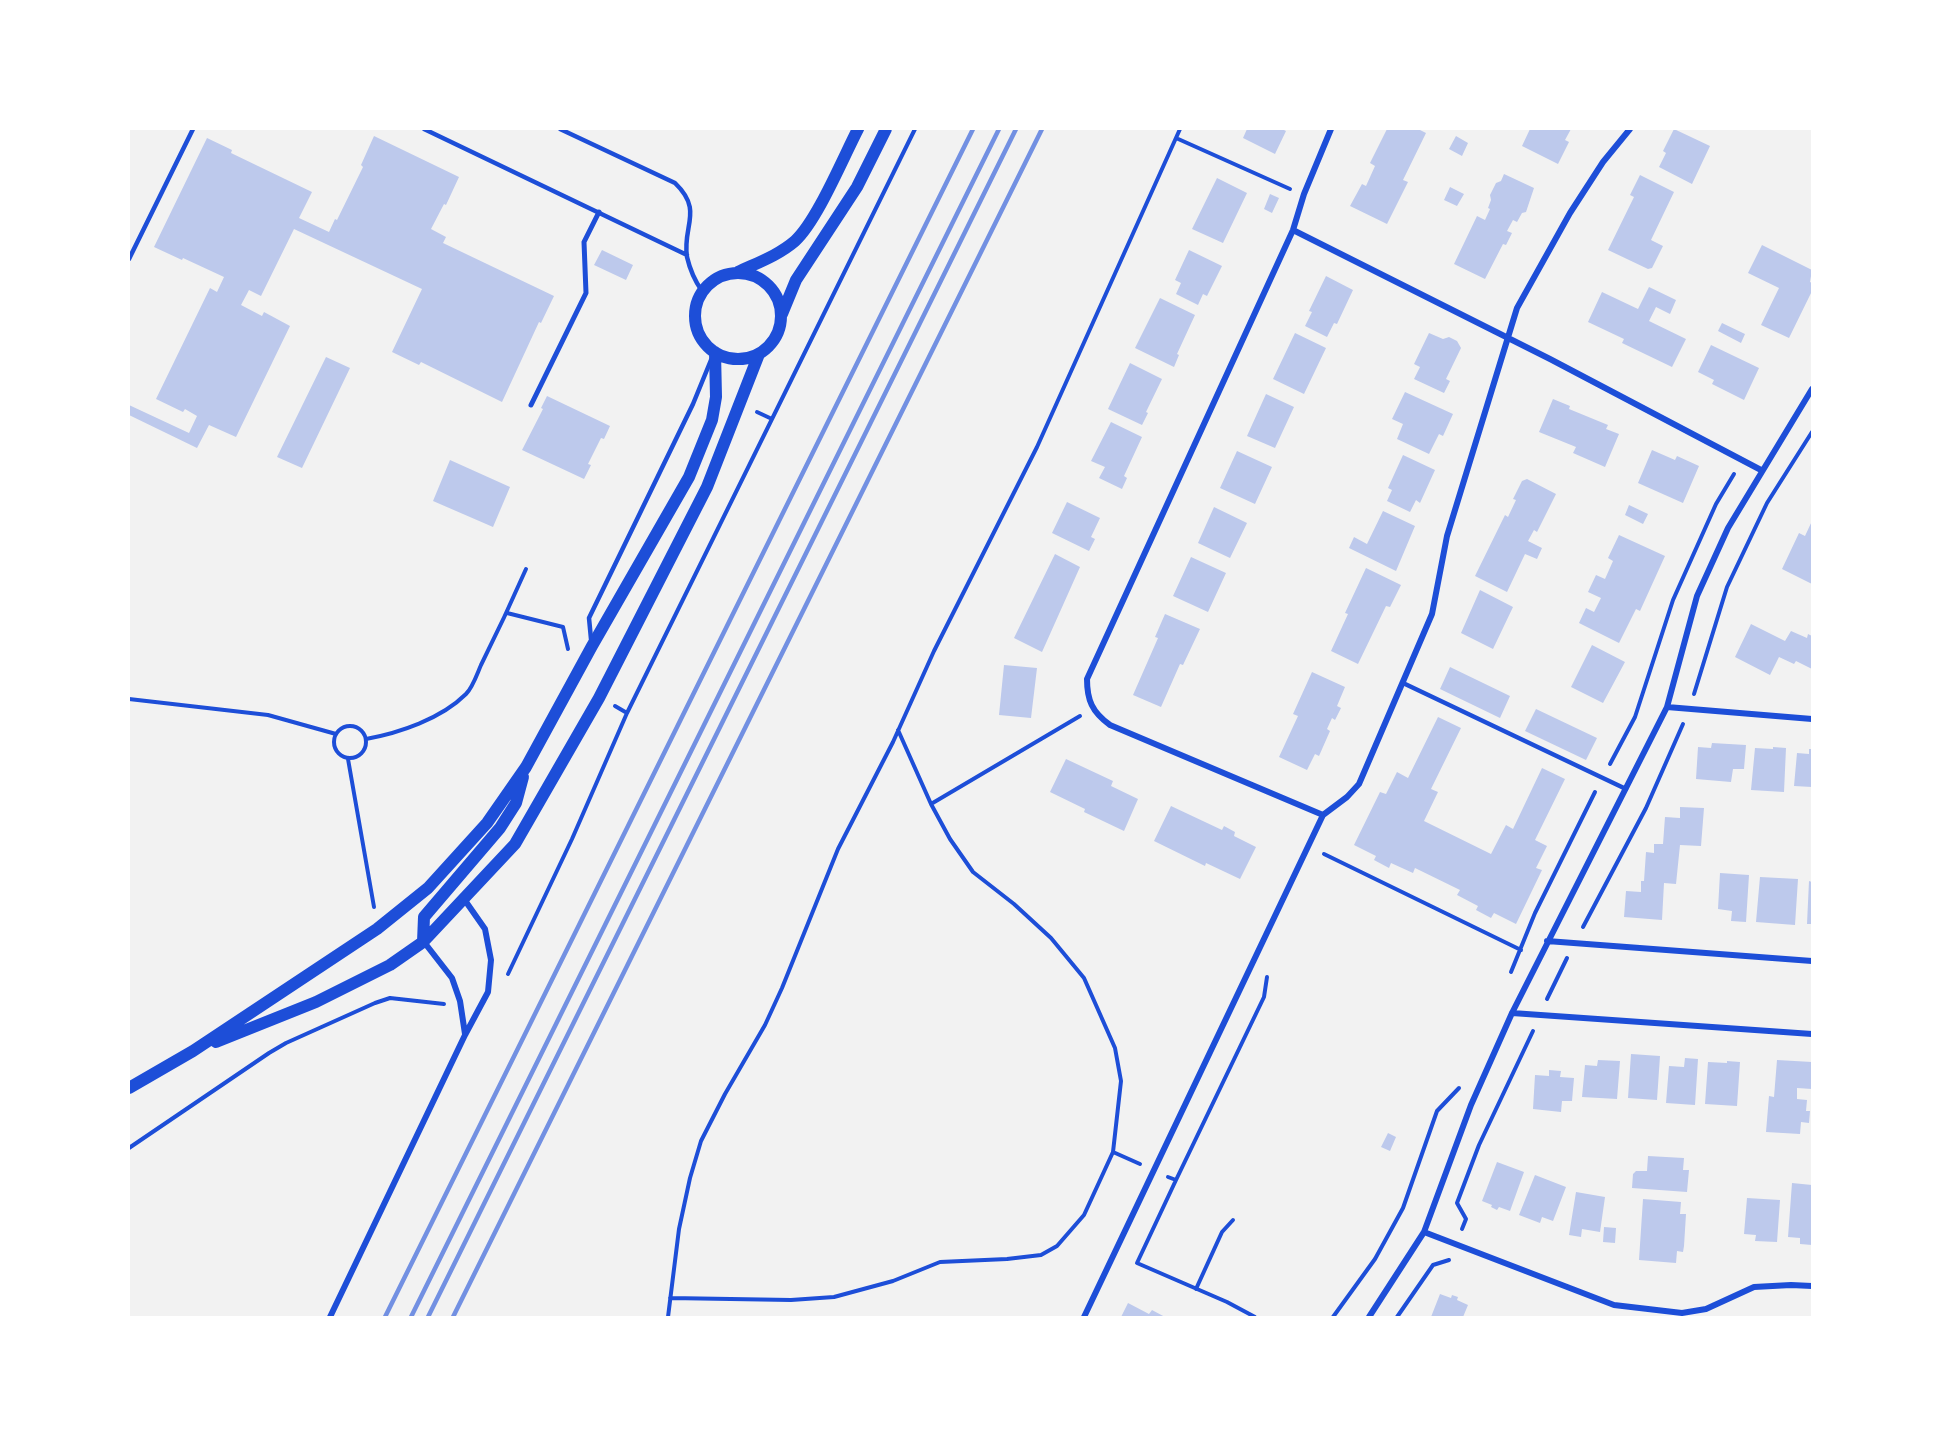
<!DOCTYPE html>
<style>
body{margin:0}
#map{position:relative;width:1941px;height:1446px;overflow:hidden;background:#f2f2f2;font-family:"Golos Text",sans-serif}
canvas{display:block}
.frame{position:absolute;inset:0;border:130px solid #fff;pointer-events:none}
</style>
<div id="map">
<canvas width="1941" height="1446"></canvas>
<div class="frame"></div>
</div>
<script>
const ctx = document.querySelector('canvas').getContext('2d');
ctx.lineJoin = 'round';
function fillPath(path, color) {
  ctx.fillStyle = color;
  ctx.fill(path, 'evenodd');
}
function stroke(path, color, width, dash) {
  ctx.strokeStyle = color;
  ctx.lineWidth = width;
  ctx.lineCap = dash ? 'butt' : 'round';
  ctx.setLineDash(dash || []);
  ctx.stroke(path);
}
fillPath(new Path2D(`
 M1247 129H1282L1286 131 1275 154 1243 138Z
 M1387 129H1418L1426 133 1403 180 1408 182 1387 224 1350 206 1362 184 1366 186 1375 166 1370 163Z
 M1530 129H1571L1565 140 1569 142 1558 164 1522 146Z
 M1674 129 1710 146 1692 184 1659 167 1666 153 1663 151Z
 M374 136 459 177 446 205 444 204 431 229 446 237 443 243 554 296 541 323 539 322 502 402 421 362 419 365 392 352 422 289 294 229 261 296 249 290 241 305 262 316 264 312 290 326 236 437 209 425 197 448 129 415V405L189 433 197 416 185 409 183 412 156 399 210 288 217 292 224 277 183 258 182 260 154 247 207 138 232 150 231 153 312 192 299 218 329 232 335 219 337 220 363 167 361 165Z
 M1456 136 1468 143 1462 156 1449 149Z
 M1504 174 1534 188 1526 212 1522 213 1517 222 1513 220 1507 231 1512 233 1506 245 1503 244 1485 279 1454 264 1477 216 1485 220 1490 209 1488 208 1491 200 1490 195 1496 183 1501 181Z
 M1640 175 1674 192 1651 240 1663 246 1652 268 1648 269 1608 250 1634 197 1630 195Z
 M1217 178 1247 193 1223 243 1192 229Z
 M1450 187 1464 194 1457 206 1444 200Z
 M1270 194 1279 198 1272 213 1264 209Z
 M1762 245 1812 270 1810 282 1812 283V291L1789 338 1761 325 1779 288 1748 273Z
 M602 250 633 265 626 280 594 265Z
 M1189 250 1222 266 1207 296 1203 294 1198 305 1176 294 1181 283 1175 280Z
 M1326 276 1353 290 1337 324 1334 323 1327 337 1305 326 1312 312 1309 311Z
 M1649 287 1676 300 1670 314 1656 307 1649 321 1686 339 1672 367 1622 343 1624 339 1588 322 1602 292 1638 309Z
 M1160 298 1195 315 1177 354 1179 355 1174 367 1135 348Z
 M1722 323 1745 334 1741 343 1718 331Z
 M1295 333 1326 348 1304 394 1273 379Z
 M1429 333 1443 339 1449 337 1457 341 1461 348 1446 379 1450 381 1444 393 1414 379 1420 367 1414 364Z
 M1711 345 1759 368 1744 400 1712 384 1714 380 1698 372Z
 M326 357 350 368 302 468 277 457Z
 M1130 363 1162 379 1146 412 1148 413 1142 425 1108 409Z
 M1405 392 1453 414 1443 436 1439 434 1429 454 1397 439 1403 424 1392 419Z
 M1266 394 1294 407 1275 448 1247 436Z
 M547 396 610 426 604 439 601 438 588 464 591 465 584 479 522 450 543 409 541 408Z
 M1553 399 1570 406 1569 409 1608 425 1606 429 1619 434 1605 467 1573 453 1576 447 1539 432Z
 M1111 422 1142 437 1124 476 1127 478 1122 489 1099 478 1105 467 1091 461Z
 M1652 450 1675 460 1677 456 1699 466 1683 503 1638 483Z
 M1237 451 1272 467 1255 504 1220 488Z
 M1403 455 1435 470 1420 503 1416 500 1410 512 1387 501 1392 490 1388 488Z
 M450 460 510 487 493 527 433 501Z
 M1527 479 1556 494 1537 532 1534 530 1528 541 1542 548 1537 559 1525 554 1507 592 1475 576 1505 515 1508 517 1516 500 1513 499 1522 481Z
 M1067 502 1100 518 1091 537 1095 539 1089 551 1052 533Z
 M1629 505 1648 514 1643 524 1625 515Z
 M1214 507 1247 523 1230 558 1198 543Z
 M1383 511 1415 526 1396 571 1349 548 1354 537 1367 544Z
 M1812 521V584L1782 569 1799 533 1805 536Z
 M1619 535 1665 556 1640 611 1636 609 1619 643 1579 623 1586 608 1594 612 1601 598 1588 592 1596 575 1605 579 1613 561 1608 558Z
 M1055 554 1080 567 1042 652 1014 638Z
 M1191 557 1226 573 1208 612 1173 596Z
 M1366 568 1401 585 1390 607 1386 606 1358 664 1331 651 1348 614 1345 613Z
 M1480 590 1513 607 1493 649 1461 633Z
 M1165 614 1200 629 1183 665 1180 664 1161 707 1133 695 1158 638 1155 637Z
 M1751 624 1785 641 1791 631 1807 638 1808 634 1812 636V669L1796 661 1794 664 1779 657 1770 675 1735 657Z
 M1592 645 1625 662 1603 703 1571 687Z
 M1004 665 1037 668 1031 718 999 715Z
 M1450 667 1510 696 1500 718 1440 689Z
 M1312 672 1345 687 1337 706 1341 708 1335 720 1332 718 1327 729 1330 731 1319 756 1315 754 1307 770 1279 757 1298 716 1293 714Z
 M1536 709 1597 738 1586 760 1525 731Z
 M1438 717 1461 728 1431 789 1438 792 1424 821 1491 854 1506 825 1513 829 1542 768 1565 779 1535 840 1547 846 1536 868 1542 870 1516 924 1494 913 1491 918 1476 910 1478 906 1457 895 1460 890 1415 868 1413 873 1391 863 1389 868 1374 860 1376 856 1354 845 1380 792 1386 794 1397 772 1408 778Z
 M1712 743 1746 745 1744 769H1733L1731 782 1696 779 1698 747 1711 748Z
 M1773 747 1786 748 1784 792 1751 790 1755 748 1773 749Z
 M1809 749H1812V787L1794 786 1797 753 1809 754Z
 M1066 759 1113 781 1111 786 1138 799 1124 831 1084 812 1085 809 1050 792Z
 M1171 806 1222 830 1224 826 1235 832 1234 836 1256 847 1240 879 1206 863 1205 866 1154 841Z
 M1680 807 1704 808 1701 846 1680 845 1676 884 1664 883 1662 920 1624 917 1626 891 1641 892V881H1644L1646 852 1654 853V844H1663L1665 817 1680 818Z
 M1720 873 1749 875 1746 922 1731 921 1732 911 1718 909Z
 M1760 877 1798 879 1795 925 1756 922Z
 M1809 881 1812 882V924H1807Z
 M1631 1054 1660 1056 1657 1100 1628 1098Z
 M1685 1058 1698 1059 1695 1105 1666 1103 1669 1066 1684 1067Z
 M1598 1060 1620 1061 1617 1099 1582 1097 1585 1065 1597 1066Z
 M1777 1060 1812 1062V1089L1797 1088V1099L1807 1100 1806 1111H1810L1809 1123 1801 1122 1800 1134 1766 1132 1769 1096 1774 1097Z
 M1727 1061 1740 1062 1737 1106 1705 1104 1708 1062 1727 1063Z
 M1549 1070 1561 1071 1560 1077 1574 1078 1572 1101H1562L1561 1112 1533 1109 1535 1075 1549 1076Z
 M1388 1133 1396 1137 1390 1151 1381 1147Z
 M1648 1156 1684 1158 1683 1170H1689L1687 1192 1632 1188 1633 1174 1636 1171H1647Z
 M1497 1162 1524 1172 1510 1211 1499 1207 1497 1210 1491 1207 1492 1205 1482 1201Z
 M1535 1175 1566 1187 1553 1221 1542 1217 1540 1223 1519 1215Z
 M1792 1183 1812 1185V1245L1800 1244V1238L1788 1237Z
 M1576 1192 1605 1197 1600 1232 1582 1229 1581 1237 1569 1235Z
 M1747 1198 1780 1200 1777 1242 1755 1241 1756 1235 1744 1234Z
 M1643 1199 1681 1202 1680 1214H1686L1684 1246 1683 1252 1677 1251 1676 1263 1639 1260Z
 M1604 1227 1616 1228 1615 1243 1603 1242Z
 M1440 1294 1451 1298 1452 1295 1458 1297 1457 1300 1468 1305 1463 1317H1431Z
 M1128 1303 1149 1314 1152 1310 1165 1317H1121Z`), '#bdc9ec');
stroke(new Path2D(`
 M1176 138 1290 189
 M757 412 772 419
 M507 613 563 627 568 649
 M1694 694 1727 587 1767 503 1812 432
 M129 699 268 715 336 734
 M615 706 627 713
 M334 742a16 16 0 1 1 32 0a16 16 0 1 1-32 0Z
 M366 739C399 733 441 719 466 694 473 687 477 674 481 665 497 633 512 601 526 569
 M348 759 374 907
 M1610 764 1635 717 1673 600 1716 504 1734 474
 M931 804 1080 716
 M1324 854 1521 950
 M1583 927 1646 808 1683 724
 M1511 972 1535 913 1595 792
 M508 974 572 839 627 713 915 129
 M1547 999 1567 958
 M129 1148 269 1053 286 1043 375 1003 390 998 444 1004
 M1113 1152 1140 1164
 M1168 1177 1176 1180 1137 1263 1227 1302 1255 1317
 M1176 1180 1264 997 1267 977
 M1462 1229 1466 1219 1457 1203 1479 1145 1533 1031
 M1196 1289 1222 1232 1233 1220
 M670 1298 791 1300 834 1297 893 1281 940 1262 1007 1259 1041 1255 1057 1246 1084 1215 1113 1152 1121 1081 1115 1048 1084 978 1051 938 1014 904 973 872 950 839 931 804 898 730
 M668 1317 679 1229 690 1178 701 1141 725 1094 765 1025 782 988 838 849 893 742 934 651 1037 447 1180 129
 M1333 1317 1375 1259 1403 1208 1437 1111 1459 1088
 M1397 1317 1433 1265 1449 1260`), '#1d4ed8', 4);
stroke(new Path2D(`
 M424 129 687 255
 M560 129 675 183C704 211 682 226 687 257 690 270 695 281 702 291
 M129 259 193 129
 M591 639 589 618 693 404 711 360
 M1403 683 1626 789`), '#1d4ed8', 4.5);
stroke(new Path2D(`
 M531 405 586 293 584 242 599 212`), '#1d4ed8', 5);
stroke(new Path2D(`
 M1293 230 1550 359 1761 470
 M1667 707 1812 719
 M1323 815 1110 725C1092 712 1087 700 1087 679L1293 230 1304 194 1331 129
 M1547 941 1812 961
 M424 942 452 978 460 1001 465 1034
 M1512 1013 1812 1034
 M1424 1232 1614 1305 1682 1313 1706 1309 1754 1287 1791 1285 1812 1286
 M330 1317 465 1035 488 992 491 960 485 929 464 899
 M1084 1317 1323 815 1347 797 1359 784 1432 614 1447 536 1517 308 1570 213 1603 162 1630 129
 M1369 1317 1424 1232 1471 1105 1512 1013 1667 707 1697 596 1728 528 1812 389`), '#1d4ed8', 6);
stroke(new Path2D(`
 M738 272C757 263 779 255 795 241 817 221 843 158 858 129
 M695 316a43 43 0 1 1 86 0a43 43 0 1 1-86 0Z
 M782 314 796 280 857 187 886 129
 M423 942 424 917 500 828 516 803 523 777
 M216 1042 316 1002 390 965 423 942 515 844 599 698 707 487 759 354
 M129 1088 193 1051 377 929 428 888 487 823 526 767 592 646 689 477 712 420 716 397 715 352`), '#1d4ed8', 12);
stroke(new Path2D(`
 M385 1317 973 129
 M411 1317 999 129
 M428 1317 1016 129
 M453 1317 1042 129`), '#7290e2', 4.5);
</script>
